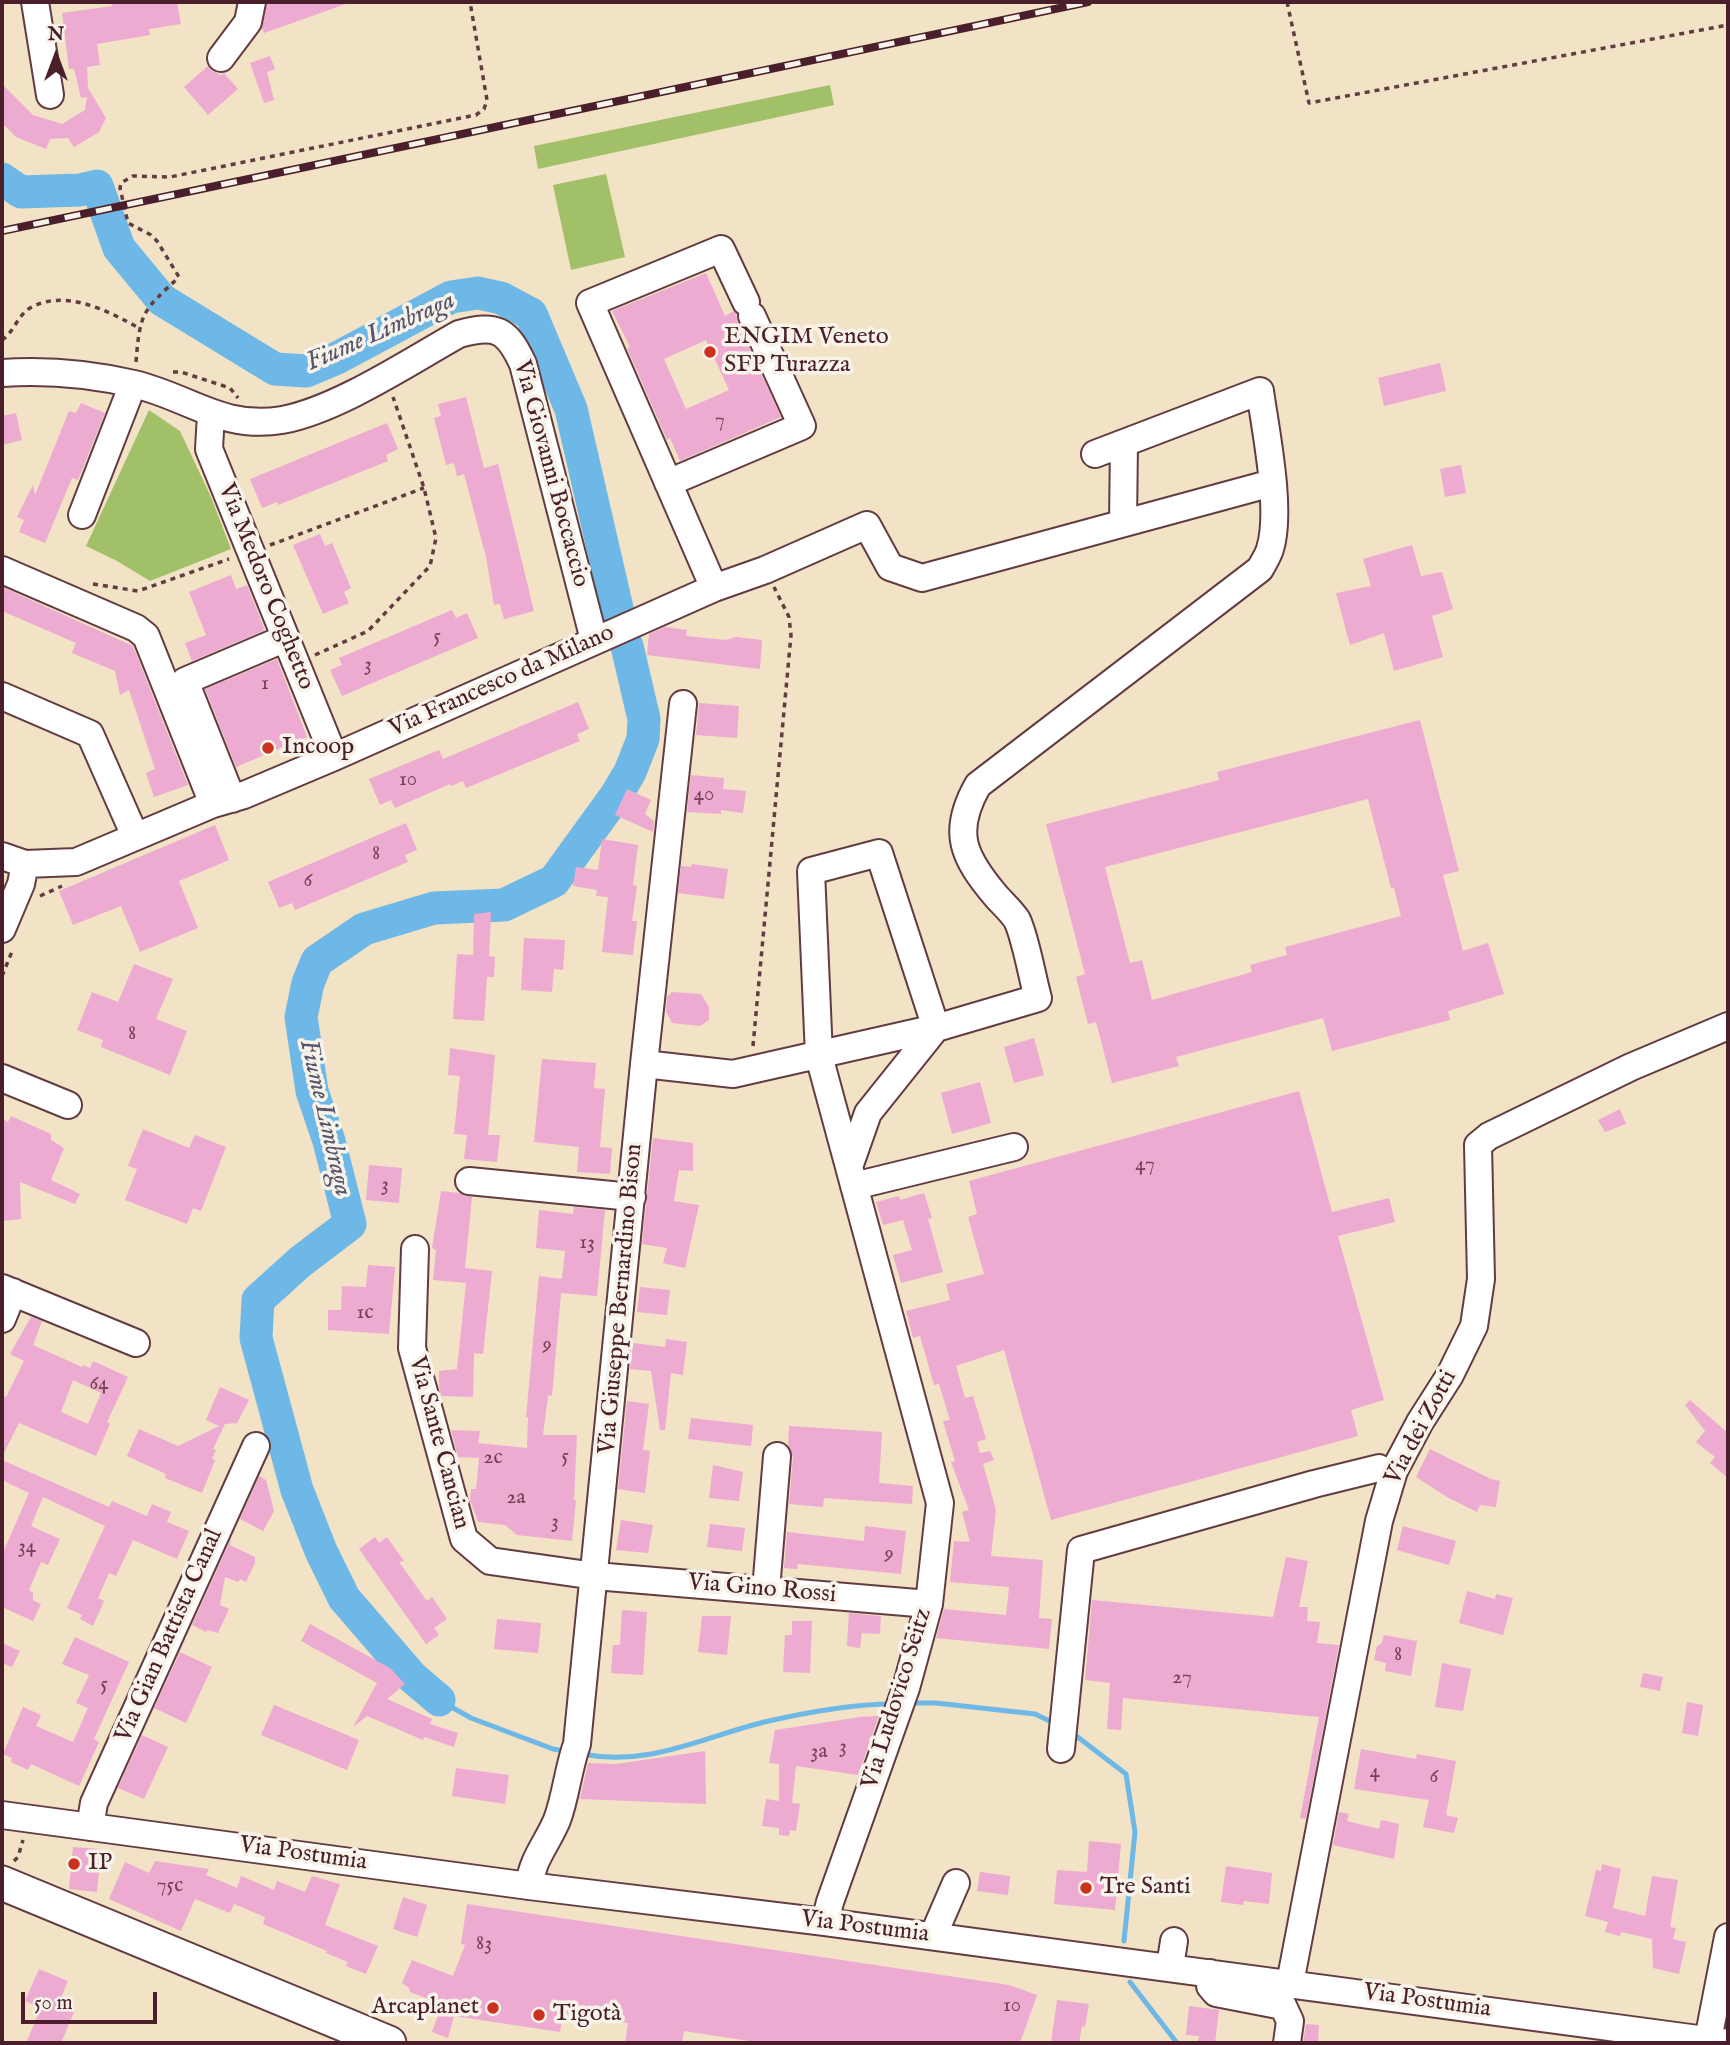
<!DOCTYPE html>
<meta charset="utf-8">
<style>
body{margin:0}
#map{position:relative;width:1730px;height:2045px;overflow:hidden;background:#f2e2c6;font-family:"IM FELL English",serif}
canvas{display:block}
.frame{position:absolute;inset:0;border:4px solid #4a1f2b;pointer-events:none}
.north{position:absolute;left:21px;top:21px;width:70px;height:70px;-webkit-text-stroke:5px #f7f3e8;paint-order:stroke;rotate:0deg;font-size:19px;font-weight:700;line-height:28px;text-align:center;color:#4a1f2b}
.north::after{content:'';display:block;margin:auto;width:24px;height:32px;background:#4a1f2b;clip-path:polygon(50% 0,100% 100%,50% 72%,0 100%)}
.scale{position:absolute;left:21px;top:1992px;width:136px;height:32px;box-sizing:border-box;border:4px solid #4a1f2b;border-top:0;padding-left:9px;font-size:21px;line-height:24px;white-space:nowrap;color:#4a1f2b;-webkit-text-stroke:5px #f7f3e8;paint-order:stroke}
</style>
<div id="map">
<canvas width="1730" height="2045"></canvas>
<div class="frame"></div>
<div class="north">N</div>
<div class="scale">50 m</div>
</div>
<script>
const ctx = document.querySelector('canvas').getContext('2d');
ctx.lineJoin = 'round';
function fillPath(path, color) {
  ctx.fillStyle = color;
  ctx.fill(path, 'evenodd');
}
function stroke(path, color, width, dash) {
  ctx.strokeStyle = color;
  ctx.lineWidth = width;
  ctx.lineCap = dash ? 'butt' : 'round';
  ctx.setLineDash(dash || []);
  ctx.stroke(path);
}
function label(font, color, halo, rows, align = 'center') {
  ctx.font = font + ' "IM FELL English",serif';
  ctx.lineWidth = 7;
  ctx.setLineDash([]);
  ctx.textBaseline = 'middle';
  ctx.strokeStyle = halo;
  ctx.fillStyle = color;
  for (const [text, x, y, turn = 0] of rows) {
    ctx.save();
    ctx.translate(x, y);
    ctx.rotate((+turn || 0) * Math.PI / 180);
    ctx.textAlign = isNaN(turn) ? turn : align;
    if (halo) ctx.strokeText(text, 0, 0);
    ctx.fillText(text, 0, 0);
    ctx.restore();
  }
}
fillPath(new Path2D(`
 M830 85 834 105 538 169 534 146Z
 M606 174 625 257 571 270 553 185Z
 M149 410 180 431 211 497 231 549 150 581 117 561 86 546Z`), '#a2c067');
stroke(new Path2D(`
 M439 1700 471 1718 553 1749 565 1751
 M908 1703H936L1035 1714 1056 1724
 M1071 1732 1126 1774 1135 1832 1124 1941
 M582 1754C649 1767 701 1738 764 1722 804 1713 850 1704 891 1704
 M1130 1982 1177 2043`), '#6db8e6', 5);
stroke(new Path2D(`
 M2 179 21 192 80 190 97 186 119 248 162 300 275 369 306 371 337 358 451 297 478 293 501 298 531 314 571 409 619 617
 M439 1700 412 1677 344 1598 321 1551 297 1490 256 1338 258 1300 300 1262 350 1224 329 1141 312 1091 301 1017 308 983 317 961 364 929 434 908 504 905 554 881 615 797 630 772 643 739 644 719 627 646`), '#6db8e6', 33);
fillPath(new Path2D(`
 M112 2H177L181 24 149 29 150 35 97 44 100 65 87 67 88 88 106 118 99 132 74 147 68 138 50 139 46 149 16 137 2 123V84L33 115 62 124 85 110 87 97 81 98 74 69H69L62 13 112 6Z
 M267 2H345L346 4 264 33 262 28Z
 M270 56 275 69 267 72 274 100 264 103 250 63Z
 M208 66 212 71 221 75 224 73 238 89 208 115 184 87Z
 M706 273 725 316 734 311 736 314 738 323 781 417 680 461 670 438 667 440 627 348 630 347 612 311ZM706 340 729 390 686 409 664 359Z
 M1440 363 1446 391 1384 406 1378 378Z
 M466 397 484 468 498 464 534 611 504 619 500 604 494 605 486 557 464 474 457 476 454 463 446 465 434 418 441 416 438 404Z
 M81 403 105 413 78 480 72 478 45 543 19 532 24 520 17 517 33 485 35 495 69 411 76 413Z
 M16 413 22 440 2 445V416Z
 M387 423 398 449 386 455 388 461 278 505 277 502 262 508 250 479Z
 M1461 465 1466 493 1445 497 1440 469Z
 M320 534 325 546 332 543 351 588 344 592 349 603 323 614 293 545Z
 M1412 545 1421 576 1442 572 1453 609 1432 616 1443 657 1394 671 1384 633 1350 645 1336 593 1371 586 1363 559Z
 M231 575 236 589 247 585 264 628 263 631 192 661 185 643 206 635 189 592Z
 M2 587 133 646 188 785 154 797 146 773 155 769 129 690 120 695 115 671 72 653 76 643 2 611Z
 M452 610 456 618 467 613 478 638 342 696 330 670 342 665 339 658Z
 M665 627 687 630 686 636 726 640 736 637 762 640 760 669 647 655 649 634Z
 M277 659 307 737 236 767 205 689Z
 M578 702 589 729 577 734 580 741 466 788 463 781 451 786 450 784 395 808 391 800 380 805 369 779 439 750 443 759Z
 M699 703 739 706 737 738 696 735Z
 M1420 720 1459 871 1443 875 1463 951 1488 943 1504 994 1448 1011 1450 1020 1332 1051 1323 1018 1176 1057 1179 1066 1112 1083 1096 1022 1088 1024 1076 977 1085 974 1046 824 1219 780 1217 772ZM1368 799 1391 888H1394L1401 916 1285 947 1287 955 1250 965 1252 972 1152 1000 1142 960 1130 963 1105 867Z
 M691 775 724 778 723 789 746 791 743 813 721 810V814L687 812Z
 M627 789 651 800 645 814 654 821 653 832 615 815Z
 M406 823 417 850 405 855 408 862 295 910 292 903 279 908 268 882Z
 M215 825 229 860 179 881 198 928 140 952 121 906 73 925 59 891Z
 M602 839 638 845 633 885 637 886 632 921H637L633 955 602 952 608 897 596 896 597 890 573 886 576 867 598 870Z
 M692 864 728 869 724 899 678 893 681 866 691 867Z
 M491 912 489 956 495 957 494 977H487L484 1021 453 1019 457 954 473 955 474 914Z
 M524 938 565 940 563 970 554 969 552 992 521 990Z
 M134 964 173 979 156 1019 187 1031 170 1075 101 1047 103 1040 77 1030 92 992 118 1002Z
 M672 992 701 994 709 1007V1020L700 1026 672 1023 666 1011 667 997Z
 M1034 1038 1044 1075 1014 1083 1004 1047Z
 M450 1048 495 1055 488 1135H500L497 1162 464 1159 467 1135 454 1134 460 1076 448 1075Z
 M542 1059 596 1063 594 1088 605 1089 600 1147 612 1148 610 1174 577 1172 579 1147 534 1142Z
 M980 1082 991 1123 952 1134 941 1093Z
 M1299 1091 1332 1212 1389 1198 1395 1222 1338 1236 1384 1400 1351 1410 1358 1436 1051 1520 1004 1350 956 1366 965 1398 973 1396 986 1439 977 1442 980 1453 990 1451 994 1460 983 1464 996 1510 991 1556 1043 1560 1039 1618 1052 1619 1049 1649 936 1638 944 1609 1006 1615 1009 1587 950 1582 954 1541 970 1542 962 1512 969 1510 951 1462 955 1461 943 1421 950 1420 939 1384 934 1385 920 1336 913 1338 906 1311 950 1300 946 1284 984 1274 968 1217 977 1214 969 1181Z
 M1620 1109 1626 1124 1605 1132 1598 1120Z
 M11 1116 51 1134V1140L64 1148 51 1180 80 1194 75 1204 20 1182 21 1219 2 1221V1119L8 1122Z
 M143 1129 189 1148 195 1135 226 1147 201 1211 193 1208 187 1224 125 1200 137 1169 128 1166Z
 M653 1138 693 1143V1171L679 1170 674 1201 699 1205 685 1268 663 1263 667 1248 642 1244Z
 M369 1165 402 1168 399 1203 366 1200Z
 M441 1191 459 1193 472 1197 465 1268 492 1271 483 1354 474 1353 473 1397 441 1396 439 1386V1371L457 1369 466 1283 433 1280 436 1250 432 1248Z
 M924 1193 932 1218 928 1219 943 1272 901 1283 893 1255 912 1250 903 1220 883 1225 876 1202 899 1196 900 1200Z
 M574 1207 605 1210 597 1296 561 1293 552 1396 548 1395 543 1435H577L574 1500H576L572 1541 517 1535 505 1525 478 1522 470 1500 471 1489H476L479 1458 458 1457 451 1430 480 1431 478 1443 527 1448 528 1417H526L539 1276 562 1279 565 1251 536 1248 539 1210 573 1214Z
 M368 1265 395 1267 389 1334 328 1330V1310H341L342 1286 366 1287Z
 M640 1287 670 1290 667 1315 637 1312Z
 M31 1317 42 1321 33 1345 82 1367 83 1365 90 1368 93 1361 128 1377 107 1422 110 1424 96 1456 19 1423 2 1457V1395L6 1397 24 1361 10 1354ZM73 1380 101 1393 88 1424 61 1412Z
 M666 1339 687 1342 683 1375 671 1373 665 1430H660L651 1371 630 1369 633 1343 665 1347Z
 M220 1387 249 1400 237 1423 225 1424 213 1449 216 1450 212 1459 215 1460 202 1493 165 1478 166 1474 127 1456 139 1429 178 1446 219 1426 206 1420Z
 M1690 1400 1728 1433V1478L1710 1463 1715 1457 1696 1442 1705 1431 1685 1405Z
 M627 1401 649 1404 643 1450 650 1451 645 1493 618 1489Z
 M691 1418 753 1425 751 1446 688 1439Z
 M789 1426 882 1432 879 1483 913 1486 912 1504 824 1498 823 1507 789 1504 793 1457 788 1445Z
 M1430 1449 1491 1479 1500 1481 1496 1507 1480 1505 1477 1512 1447 1497 1416 1477Z
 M2 1460 109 1507 112 1501 147 1516 152 1504 171 1512 167 1522 189 1531 177 1559 133 1540 116 1576 109 1573 98 1598 104 1601 93 1626 80 1619 82 1615 67 1608 105 1526 43 1497 31 1526 60 1539 48 1565 41 1562 29 1590 33 1593V1600L41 1604 33 1621 2 1607V1555L29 1493 2 1480Z
 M713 1465 743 1472 739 1501 709 1498Z
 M259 1476 266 1480 274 1511 263 1531 240 1519Z
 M621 1520 653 1525 648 1553 616 1550Z
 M710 1524 745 1528 742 1551 707 1547Z
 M865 1526 906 1531 901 1574 798 1564 797 1569 784 1568 787 1532 864 1541Z
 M1403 1526 1456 1541 1449 1565 1397 1550Z
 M375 1537 379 1543 387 1537 404 1561 399 1562 427 1601 432 1597 447 1619 434 1628 439 1635 426 1644 359 1549Z
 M231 1539 230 1545 255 1557V1563L246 1582 240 1579 238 1582 225 1577 220 1605 229 1609 218 1633 207 1630 206 1632 192 1625Z
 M1286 1557 1308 1561 1299 1607H1308L1307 1621 1320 1622 1317 1643 1339 1645 1306 1819 1300 1818 1319 1717 1123 1698 1121 1730 1107 1729 1110 1683 1085 1680 1092 1600 1273 1617Z
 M1467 1591 1495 1599 1496 1594 1513 1598 1503 1635 1459 1623Z
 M622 1610 647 1612 643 1675 611 1673 613 1645H620Z
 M849 1613 881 1616 880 1634 862 1633 860 1648 847 1646Z
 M702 1616H731L727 1655 698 1652Z
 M497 1619 541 1623 538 1653 494 1649Z
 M792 1621H812L810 1673 783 1672 785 1635H792Z
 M310 1624 390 1668 405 1684 387 1699 432 1719 430 1724 458 1733 454 1747 424 1737 423 1740 367 1716 353 1727 377 1683 301 1641Z
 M1384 1635 1417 1641 1411 1676 1385 1671 1386 1663 1374 1660 1377 1646 1381 1644Z
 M75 1637 129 1662 94 1739 99 1742 79 1786 31 1764 28 1770 11 1762 12 1758 3 1754 23 1707 41 1715 36 1726 73 1742 88 1708 76 1703 89 1675 62 1664Z
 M2 1643 20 1651 12 1667 2 1663Z
 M180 1652 212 1667 186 1723 154 1708Z
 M1442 1663 1471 1669 1463 1711 1435 1707Z
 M1643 1673 1663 1677 1660 1691 1640 1687Z
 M1687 1702 1703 1705 1698 1736 1682 1733Z
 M274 1705 359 1740 347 1770 261 1735Z
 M879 1716 858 1775 796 1766 792 1803 800 1804 796 1831 790 1830 789 1836 779 1835V1828L762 1826 766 1799 779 1801V1764L769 1763 775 1730 860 1717Z
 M142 1735 168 1747 144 1799 118 1788Z
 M1361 1749 1416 1759 1417 1754 1456 1761 1446 1815 1458 1818 1454 1833 1423 1827 1429 1800 1354 1789Z
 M705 1751 706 1804 580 1799 588 1763 616 1764Z
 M456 1768 509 1775 505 1804 452 1796Z
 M1339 1812 1349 1814 1347 1821 1379 1829 1381 1820 1399 1824 1394 1859 1333 1845Z
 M1089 1841 1121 1844 1115 1910 1054 1904 1057 1870 1087 1872Z
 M73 1847 101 1849 97 1892 69 1889Z
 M155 1861 209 1869 206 1875 237 1888 241 1876 274 1890 277 1881 305 1892 312 1876 340 1884 325 1925 378 1946 366 1974 346 1966 348 1962 326 1953 327 1951 263 1924 265 1917 234 1904 230 1913 195 1899 181 1931 109 1899 125 1862 149 1873Z
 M1602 1864 1621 1869 1613 1908 1645 1916 1652 1876 1678 1880 1670 1927 1676 1928 1673 1939 1686 1942 1679 1974 1653 1968 1652 1939 1621 1932 1620 1936 1605 1932 1608 1922 1585 1916 1596 1870 1601 1871Z
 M1226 1866 1272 1873 1269 1904 1244 1901 1243 1905 1221 1902Z
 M980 1872 1010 1876 1008 1895 977 1891Z
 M403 1897 427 1905 417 1937 393 1929Z
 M467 1904 1009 1985 1037 1995 1020 2043H762L684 2031 682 2043H625L628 2023 563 2013 560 2032 454 2016 448 2038 432 2032 442 2004 410 1992 409 1988 402 1983 412 1960 453 1976 465 1945 461 1944Z
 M39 1969 68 1981 58 2005 74 2012 61 2043H26L41 2008 25 2001Z
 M1057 2000 1089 2004 1085 2027 1082 2026 1079 2043H1051Z
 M1189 2006 1219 2010 1215 2043H1198L1199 2036 1186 2035Z
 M1306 2024 1319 2025 1318 2043H1303Z`), '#edabd1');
const minor = new Path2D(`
 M35 2 50 95
 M221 58 248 22 252 2
 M2 373C46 370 91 374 134 384 189 397 222 430 282 420 337 410 409 362 459 334 496 324 507 329 523 364L594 640
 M211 414 209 449 334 757
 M668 483 802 426 752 316
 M82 515 133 384
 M1123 523 1124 443
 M2 570 136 628 146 636 213 804
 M714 588 590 303 721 249 746 302
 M2 696 90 734 135 836
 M232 799 185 681 286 638
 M2 856 25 864 76 862 213 804 244 795 334 757 714 588 765 570 867 525 890 567 922 578 1272 483
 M2 929 21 884 25 864
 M644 1064 733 1074 936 1028 1038 998C1032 977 1026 939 1017 920 1012 912 1002 903 996 896 963 857 951 832 978 785L1260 569C1263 563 1268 556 1270 549 1282 511 1266 433 1260 391L1095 454
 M2 1078 68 1105
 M849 1167 868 1113 936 1028
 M469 1181 632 1197
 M854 1186 1014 1147
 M415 1249 412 1348 464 1539 490 1561 595 1576 929 1604
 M2 1288 136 1343
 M2 1319 13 1292
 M766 1590 777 1456
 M1061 1749 1081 1550 1314 1484 1379 1468
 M2 1815 529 1886 825 1922 1728 2043
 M90 1827 94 1803 256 1446
 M529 1886C532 1859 547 1844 557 1820 566 1796 568 1769 577 1744L644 1064 683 704
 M825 1922 830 1902 906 1688 929 1604 940 1503 819 1056 811 871 879 853 936 1028
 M933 1936 956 1883
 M1170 1967 1174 1941
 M1210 1973V1986L1216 1993 1283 2006 1290 2021 1287 2043
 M1290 1983 1379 1521 1394 1471 1420 1422 1450 1375 1474 1326 1481 1279 1478 1145 1489 1136 1631 1067 1728 1026
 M1708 2040 1728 1937`);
const major = new Path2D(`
 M2 1883 389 2043`);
stroke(minor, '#633c42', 30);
stroke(major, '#633c42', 37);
stroke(new Path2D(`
 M1287 2 1309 103 1728 25
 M2 340C14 332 18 315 30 308 65 288 108 311 139 328
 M136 362C140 311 143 311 179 277L157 241 151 235 128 223 120 188 121 183 133 176 170 177 476 115 484 109 487 100 470 2
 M173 372H181L230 388 238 398
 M270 545 424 488
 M93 584 138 591 229 559
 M315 655 368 631 430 566 436 538 424 488 393 397
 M40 896 62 886
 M2 976 13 949
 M753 1046 791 635 789 617 774 587
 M14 1861 18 1857 23 1840`), '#633c42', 3.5, [5, 5]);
stroke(minor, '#fff', 26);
stroke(major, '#fff', 33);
const rail = new Path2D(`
 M2 231 1088 2`);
stroke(rail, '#4a1f2b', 8);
stroke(rail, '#f7f3e8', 5, [16]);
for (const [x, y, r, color] of [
 [710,352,7,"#c8321e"],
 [268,748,7,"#c8321e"],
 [74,1864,7,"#c8321e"],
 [1086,1888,7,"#c8321e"],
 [493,2008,7,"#c8321e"],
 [539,2015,7,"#c8321e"]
]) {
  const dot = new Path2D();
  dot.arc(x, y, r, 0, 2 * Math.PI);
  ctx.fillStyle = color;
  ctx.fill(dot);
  stroke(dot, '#f7f3e8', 2.5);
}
label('21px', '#734254', null, [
 ["7",720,422],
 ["5",437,638],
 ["3",368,666],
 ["1",265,685],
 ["10",408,781],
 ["40",704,796],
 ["8",376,855],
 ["6",308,882],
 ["8",132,1035],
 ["47",1145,1166],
 ["3",385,1186],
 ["13",587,1244],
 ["1c",365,1314],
 ["9",547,1346],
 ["64",99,1385],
 ["5",565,1458],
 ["2c",493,1459],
 ["2a",516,1499],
 ["3",555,1523],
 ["34",27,1548],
 ["9",889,1555],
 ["8",1398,1656],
 ["27",1182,1679],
 ["5",104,1686],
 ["3",843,1748],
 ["3a",819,1753],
 ["4",1375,1773],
 ["6",1434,1778],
 ["75c",170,1887],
 ["83",484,1945],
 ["10",1012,2007]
]);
label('24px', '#4a1f2b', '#f7f3e8', [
 ["ENGIM Veneto",724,338],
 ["SFP Turazza",724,366],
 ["Incoop",282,748],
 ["IP",88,1864],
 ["Tre Santi",1100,1888],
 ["Arcaplanet",479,2008,"right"],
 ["Tigotà",553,2015]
], 'left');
label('24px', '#4a1f2b', '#f7f3e8', [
 ["Via Giovanni Boccaccio",550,474,75],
 ["Via Medoro Coghetto",265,587,68],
 ["Via Francesco da Milano",502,682,-24],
 ["Via Giuseppe Bernardino Bison",622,1299,-85],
 ["Via dei Zotti",1422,1428,-62],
 ["Via Sante Cancian",438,1443,75],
 ["Via Gino Rossi",762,1590,5],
 ["Via Gian Battista Canal",170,1636,-66],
 ["Via Ludovico Seitz",898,1699,-73],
 ["Via Postumia",303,1855,8],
 ["Via Postumia",865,1928,7],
 ["Via Postumia",1427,2002,8]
]);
label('italic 26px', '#56556c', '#f7f3e8', [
 ["Fiume Limbraga",381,333,-24],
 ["Fiume Limbraga",324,1118,77]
]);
</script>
